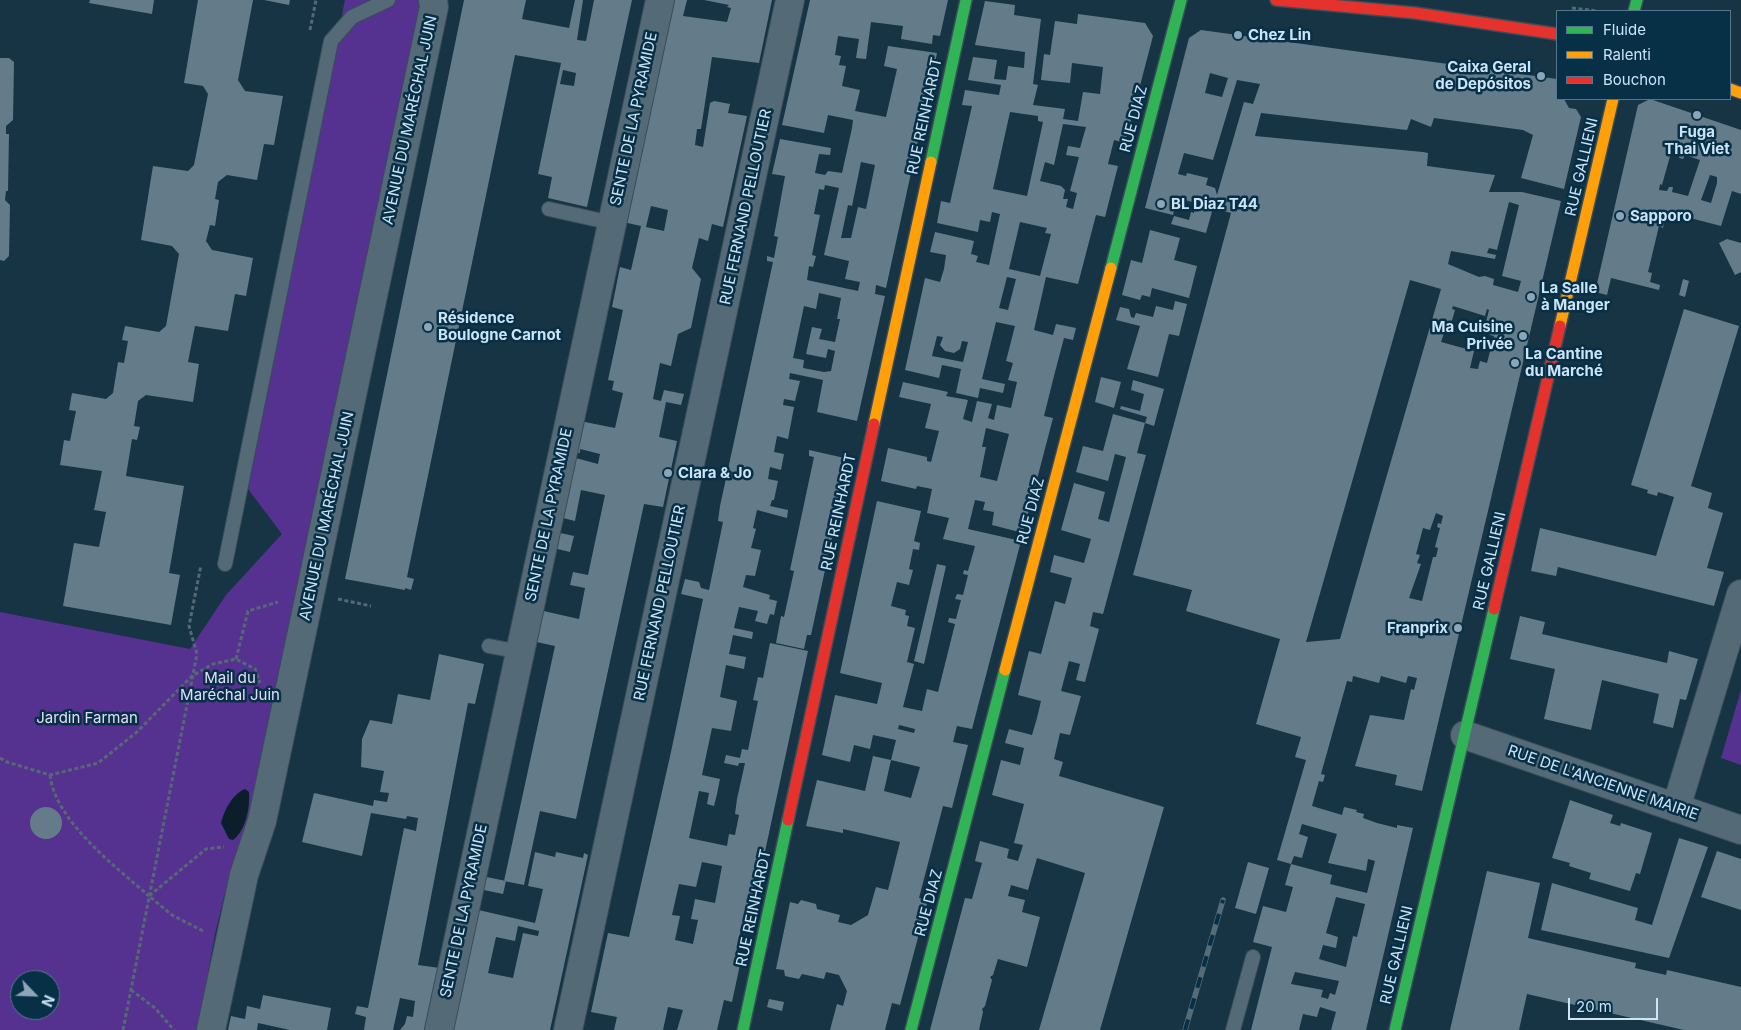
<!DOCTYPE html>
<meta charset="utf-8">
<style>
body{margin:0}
#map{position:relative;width:1741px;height:1030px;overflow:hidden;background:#163444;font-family:Inter,sans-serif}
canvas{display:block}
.legend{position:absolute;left:1556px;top:10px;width:175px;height:90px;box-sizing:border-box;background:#072f46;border:1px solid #55778d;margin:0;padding:6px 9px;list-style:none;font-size:15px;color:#cbe4f7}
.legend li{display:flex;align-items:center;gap:10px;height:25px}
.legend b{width:25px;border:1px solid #55778d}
.north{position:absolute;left:10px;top:970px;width:50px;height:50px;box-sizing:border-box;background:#072f46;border:1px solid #55778d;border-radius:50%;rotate:114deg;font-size:14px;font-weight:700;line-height:20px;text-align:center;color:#cbe4f7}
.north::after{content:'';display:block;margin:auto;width:18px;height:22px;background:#8ca6b8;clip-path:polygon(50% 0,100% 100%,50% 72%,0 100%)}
.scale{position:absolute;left:1568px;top:998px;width:90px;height:22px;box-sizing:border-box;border:2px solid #cbe4f7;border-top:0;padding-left:6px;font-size:15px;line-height:18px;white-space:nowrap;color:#cbe4f7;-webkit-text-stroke:4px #072f46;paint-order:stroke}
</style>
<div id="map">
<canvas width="1741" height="1030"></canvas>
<ul class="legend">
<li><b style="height:6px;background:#30b455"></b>Fluide</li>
<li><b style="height:6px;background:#ff9f0a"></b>Ralenti</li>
<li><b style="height:6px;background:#e5322d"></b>Bouchon</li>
</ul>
<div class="north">N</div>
<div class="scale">20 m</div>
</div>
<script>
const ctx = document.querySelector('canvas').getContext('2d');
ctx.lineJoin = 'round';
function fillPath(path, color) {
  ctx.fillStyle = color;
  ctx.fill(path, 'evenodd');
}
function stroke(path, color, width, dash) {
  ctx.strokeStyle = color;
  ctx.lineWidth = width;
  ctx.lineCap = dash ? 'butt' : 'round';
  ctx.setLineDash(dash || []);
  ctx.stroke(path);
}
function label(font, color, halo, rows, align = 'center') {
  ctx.font = font + ' Inter,sans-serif';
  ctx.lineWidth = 5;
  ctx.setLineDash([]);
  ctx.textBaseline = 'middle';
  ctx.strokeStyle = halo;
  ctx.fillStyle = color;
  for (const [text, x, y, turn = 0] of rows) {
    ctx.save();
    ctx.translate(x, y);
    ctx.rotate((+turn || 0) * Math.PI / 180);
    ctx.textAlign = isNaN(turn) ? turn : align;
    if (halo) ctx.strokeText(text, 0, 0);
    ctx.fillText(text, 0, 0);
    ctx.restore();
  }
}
fillPath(new Path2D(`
 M345 0H420L426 9 249 819 231 868 215 934 198 1030H0V612L190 649 226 595 282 534 248 489ZM20 980H50V1010H20Z
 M1741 690V765L1721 758Z`), '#563290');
fillPath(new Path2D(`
 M245 789 249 792C250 808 246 830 233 840L229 839 221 823C224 811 232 794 245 789Z`), '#0b1e2b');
fillPath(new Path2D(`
 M90 0H154L152 14 89 3Z
 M198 0H253L238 80 245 91 283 96 274 145 264 144 257 180 227 175 218 182 215 199 219 200 215 226 210 225 206 241 212 250 253 258 246 296 235 294 228 331 195 326 188 362 199 364 193 402 146 395 138 401 134 426 140 427 137 440 132 439 126 476 184 486 169 573 180 575 171 625 63 606 74 543 99 547 106 512 94 510 102 471 60 465 64 440 70 441 76 411 69 410 72 393 106 399 113 393 118 362 124 363 128 341 122 340 125 326 159 332 166 326 179 254 172 246 141 240 153 166 188 171 194 165 208 94 203 86 184 83Z
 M264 0H290L289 5Z
 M464 0H526L522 19 569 28 575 0H583L577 40 586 41 594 0H632L587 207 548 198 552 177 538 174 561 63 515 55 407 577 414 579 411 590 405 588V590L345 579ZM563 70 576 73 574 86 560 84Z
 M671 0H687L683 16 727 22 731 8 727 7 729 5 704 0H772L759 63 712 57 701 129H697L695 145 703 147 710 103 714 101 730 104 728 113 747 116 723 227 712 224 708 241 699 238 692 268 701 279 691 328 678 334 671 366 660 363 653 399 661 401 664 390 684 394 681 405 666 402 659 437 677 441 663 507 644 504 576 819 540 811 524 885 504 881 555 646 532 641 539 610 579 619 585 588 570 585 573 572 588 575 605 495 581 490 575 521 559 517 572 457 598 464 600 454 580 449V453L574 452 580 421 615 428 623 393 612 390 614 381 608 380 623 310 612 307 620 267 631 270 641 226 623 222ZM651 206 668 210 664 231 646 227Z
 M810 0H948L940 36 933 35 932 44 901 39 903 26 871 22 866 59 856 58 859 39 838 36 835 55 841 56 839 65 846 66 842 86 860 90 855 111 886 117 897 69 884 66 888 46 937 53 886 288 876 285 875 294 885 296 857 421 817 412 823 380 790 373 789 379 800 381 795 401 784 399 783 405 794 407 788 439 777 436 774 452 784 454 781 470 770 467 768 479 778 481 774 500H772L770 506 788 510 787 518 757 510 753 528 756 529 751 548 761 550 755 576 746 575 743 587 770 595 769 599 777 601 774 615 770 614 767 624 755 621 758 611 739 607 734 628 753 632 752 639 733 635 729 654 746 657 744 669 726 665 720 697 737 701 731 731 712 728 702 775 720 779 717 794 714 806 707 804 709 793 699 791 689 838 727 846 729 834 735 835 739 815 735 814 737 799 745 763H739L738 766 724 763 726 755 740 758 742 749 748 750 758 701 753 700 758 677 763 678 770 643 808 651 748 931 741 929 736 953 742 955 732 1002 724 1000 717 1030H677L683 1010 668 1007 663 1030H614L617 1017 591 1012 608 933 629 937 671 752 703 599 681 594 685 579 699 582 701 588 709 590 723 522 718 521 720 506 773 262 767 261V256L774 258 778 237 774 236 785 176 772 174 780 139 831 148 830 155 819 154 815 173 825 175 828 171 842 173 852 128 853 120 828 115 824 133 782 125ZM861 162 875 165 866 209 858 207 851 238H841L848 205 852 206ZM825 185 839 188 824 255 849 261 845 279 860 282 858 291 807 280 809 266 813 267 816 256 812 255 820 215 814 214 819 189 824 190ZM819 293 841 298 837 319H840L835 342 819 339 822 329 812 327 806 354 826 358 828 349 835 351 831 371 824 372 803 368 804 360 793 358 804 306 816 309ZM702 862 722 866 715 903 695 899 691 919 698 920 693 944 675 940 680 916 672 915 679 884 696 887Z
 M985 1 1015 5 1014 15 1041 19 1033 84 1038 85 1033 105 1065 109 1063 119 1078 121 1083 92 1100 94 1103 67 1072 63 1070 83 1041 80 1044 54 1050 55 1055 21 1077 24 1078 14 1145 23 1153 36 1125 143 1114 140 1108 164 1118 166 1105 217 1096 215 1078 284 1046 277 1034 330 1053 335 1056 324 1076 328 1073 340 1064 338 1055 372 1044 416 1053 418 1023 533 992 525 994 512 983 510 985 502 975 500 968 529 1021 541 972 729 957 726 953 742 968 745 952 808 943 806 919 898 928 900 900 1005 892 1003 885 1030H830L837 1004 843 1006 847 991 839 975 826 972 824 979 802 974 799 979 785 976 784 970 776 969 790 902 798 904 801 900 816 904 817 909 840 915 838 922 851 925 868 915 876 887 888 890 900 842 843 829V833L806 826 817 780 865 791 873 756 891 760 884 791 911 798 920 767 891 760 896 740 873 735 870 749 854 745 850 762 822 755 835 695 877 704 882 683 840 673 877 501 921 511 914 541 920 543 919 550 913 549 909 569 913 570 909 585 897 582 891 606 906 610 905 615 909 616 907 626 915 628 907 662 914 664 903 707 922 711 927 689 938 692 955 624 948 622 949 618 956 619 961 600 955 599 957 594 963 595 968 575 963 574 964 570 968 571 975 546 943 539 949 518 927 513 932 489 917 486 916 489 881 481 888 448 927 457V461L931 462 939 431 925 428 931 404 899 397 903 382 948 392 946 396 968 400 963 419 972 422 977 401 992 404 988 418 994 420 997 405 1011 408 1017 382 1008 380 1013 363 1006 361 1015 326 996 322 982 379 1005 384 1003 393 980 388 978 398 956 393 961 369 942 365 939 378 905 370 925 278 940 282 944 269 946 255 930 252 935 232 974 241 971 254 978 256 976 262 989 265 1000 214 992 212 990 222 980 220 978 232 937 223 941 201 950 203 972 106 962 105 965 90 999 95 1001 85 968 80 973 57 997 60 994 79 1006 80 1008 66 1024 68 1025 52 975 45ZM1010 112 1038 116V121L1043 122 1027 196 993 189ZM1063 124 1086 127 1080 148 1068 146 1066 155 1079 157 1070 191 1077 193 1073 209 1066 207 1068 199H1063L1065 190 1061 186 1040 181 1045 162 1054 165ZM1020 222 1047 228 1045 233 1051 234 1040 276 1009 269ZM1007 277 1016 279 1008 310 999 308ZM937 336 943 337 940 345 945 351 954 353 960 349 962 341 968 342 963 362 932 356ZM986 428 1009 434 997 481 980 477 986 447H982ZM899 725 915 729 914 733 898 729Z
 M1201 30 1557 79V99H1564L1569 108 1576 109 1581 117 1564 189 1521 178 1533 135 1523 130 1434 118 1431 127 1411 119 1407 130 1261 113 1255 136 1423 152 1428 153 1427 166 1495 175 1489 192H1522L1561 201 1422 791 1395 785 1397 775 1355 766 1370 715 1404 720 1411 689 1414 690 1417 678 1408 676 1406 683 1381 676 1379 683 1353 676 1352 682 1347 681 1321 774 1325 775 1323 782 1319 781 1312 806 1342 815 1344 807 1357 810 1356 812 1364 814 1363 818 1377 823 1397 828V825L1413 828 1366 1030H1331L1336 1012 1320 1007 1317 1017 1303 1014 1299 1030H1251L1272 947 1253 942 1263 906 1286 912 1293 887 1285 885 1291 864 1332 875 1330 884 1367 893 1375 861 1368 859 1366 871 1328 863 1337 834 1302 824 1299 834 1308 837 1302 858 1294 856 1291 864 1277 860 1306 760 1295 757 1301 737 1256 724 1280 639 1186 611 1192 590 1133 575 1231 213 1213 208 1206 233 1171 224 1174 216 1189 220 1191 212 1194 213 1196 203 1177 198 1173 215 1145 208 1189 38ZM1210 73 1228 78 1222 97 1205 93ZM1237 80 1260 84 1253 104 1244 102 1217 195 1215 188 1206 185 1208 178 1187 173 1186 176 1178 174 1184 153 1213 160ZM1509 202 1519 205 1502 276 1521 281 1518 292 1493 285 1494 279 1485 276 1479 277 1448 264 1451 251 1495 259 1496 255 1487 253 1489 248 1497 250ZM1410 280 1441 289 1380 499 1340 639 1306 642ZM1453 306 1485 316 1487 309 1489 310 1486 322 1497 325 1496 330 1491 329 1490 335 1494 336 1487 363 1480 361 1478 369 1470 368 1474 351 1441 342 1445 330 1449 331 1455 310 1452 309ZM1436 513 1443 516 1441 524 1438 523 1437 527 1440 528 1435 547 1438 548 1436 557H1433L1422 601 1409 598 1421 564 1417 563 1420 555 1416 554 1423 528 1430 530ZM1336 897 1365 904 1357 937 1353 936 1346 967 1319 959 1323 945 1336 948 1338 937 1326 933ZM1295 972 1339 981 1335 995 1330 993 1328 999 1321 997 1323 990 1291 984Z
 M0 58H9L14 62 13 120 6 126V134H9L8 191H6L5 200 10 205 9 256 4 261 0 260Z
 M1650 99 1741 130V194L1732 191 1721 226 1667 212 1663 228 1659 226 1648 272 1652 273 1650 282 1660 285 1659 290 1611 278 1607 295 1595 292 1599 275 1638 105ZM1672 149 1681 151 1679 158 1683 159 1685 155 1700 160 1688 196 1672 192 1673 187H1669L1667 191 1659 190 1660 184 1662 185ZM1710 175 1717 177V183L1711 203 1701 200Z
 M1150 230 1180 238 1174 260 1197 266 1189 298 1152 288 1150 297 1142 295 1140 300 1122 295 1131 260 1142 263Z
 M1727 239 1741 243V272L1735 275 1719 243Z
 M1683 279 1689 281 1685 297 1679 295Z
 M1175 301 1187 304 1179 336 1169 334 1158 377 1127 369 1140 326 1116 320 1120 307 1129 309 1131 317 1134 318 1136 313 1153 317 1156 306 1173 310Z
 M1684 309 1739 326 1691 486 1712 493 1708 508 1723 513 1707 568 1724 572 1714 606 1558 567 1556 576 1531 571 1540 528 1656 556 1674 497 1658 492 1657 496 1647 493 1648 490 1631 485Z
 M1101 377 1121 382 1114 408 1095 402Z
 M1133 380 1164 389 1154 426 1145 423 1137 453 1146 455 1103 614 1093 612 1090 626 1099 629 1085 682 1076 680 1080 664 1069 661 1061 691 1081 696 1070 735 1060 733 1054 759 1063 762 1059 776 1164 807 1100 1030H1039L1085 873 1037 858 1028 890 1011 885 1008 896 1025 900 1022 912 1040 917 1027 967 998 959 993 975 990 977 992 980 985 1006 982 1009 983 1012 979 1030H930L965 898 972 899 982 863 975 861 980 841 1009 849 1007 858 1018 861 1023 845 1014 843 1024 804 992 795 1001 760 1020 765 1024 748 1005 743 1009 729 1032 735 1037 718 1041 701 1018 695 1029 651 1041 654 1055 601 1065 604 1072 578 1050 572 1054 555 1084 563 1091 539 1061 530 1074 483 1105 492 1098 519 1109 522 1126 457 1115 454 1108 481 1076 472 1083 446 1103 451 1113 414 1145 423 1147 417 1120 409 1121 406 1140 411 1144 394 1131 390Z
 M809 450 849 459 811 635H807L804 649 776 643 781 616 784 617 794 571 790 570 814 457 809 456Z
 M556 532 574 536 570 552 553 548Z
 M937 564 946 566 924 664 914 661Z
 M1520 616 1545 622 1542 634 1667 663 1669 651 1698 659 1686 700 1680 699 1673 728 1653 723 1659 694 1602 680 1591 730 1544 719 1555 669 1510 659Z
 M439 654 484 664 475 704 468 703 418 965 440 968 427 1030H400L405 1024 407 1016 413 1017 415 1001 400 998 393 1030H364L366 1017 355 1014 357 1006 368 1008 404 828 416 831 418 818 407 816 406 819 371 813 362 856 302 842 314 793 373 806 374 800 387 802 389 793 380 792 384 771 361 767 362 739 370 720 392 724 398 694 430 700Z
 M1570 800 1613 815 1610 823 1620 826 1621 823 1652 833 1640 874 1636 873 1630 891 1589 879 1591 873 1569 866 1570 863 1552 858Z
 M30 823a16 16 0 1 1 32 0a16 16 0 1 1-32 0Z
 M1679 838 1708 847 1669 958 1541 930 1552 883 1638 908 1635 920 1652 925Z
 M1717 851 1741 859V910L1701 897Z
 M535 852 555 857 556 852 583 858 584 853 588 855 550 1030H448L474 909 535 923 543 889 528 886ZM518 926 539 931 538 936 523 933 513 978 488 973 496 937 515 941Z
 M1248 862 1269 868 1256 914 1235 908Z
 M1487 871 1540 883 1528 938 1636 963 1635 968 1666 975 1667 970 1741 987V1030H1684L1527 994 1519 1030H1450Z
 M482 876 506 881 503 894 479 889Z
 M263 995 331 1008 327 1030H290L258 1023 257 1030H228L231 1016 245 1019 247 1006 260 1009Z
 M769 999 784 1002 782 1011 767 1007Z`), '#647c8a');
const lane = new Path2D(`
 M549 209 612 223
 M225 564 331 41 352 17 388 0
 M489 646 520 652
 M1233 1030 1253 957`);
const street = new Path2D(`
 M1465 735 1741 830
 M1676 808 1741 594
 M211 1030 244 875 262 821 434 7 433 0
 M439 1030 660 0
 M568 1030 790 0`);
const fast = new Path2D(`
 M1634 11 1637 0
 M931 162 966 0
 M1111 268 1181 0
 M743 1030 788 820
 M911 1030 1005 670
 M1395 1030 1494 609`);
const slow = new Path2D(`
 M1730 89 1741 93
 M1560 326 1613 99
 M874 424 931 162
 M1005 670 1111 268`);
const jam = new Path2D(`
 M1276 0 1415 13 1557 34
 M1494 609 1560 326
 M788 820 874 424`);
stroke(lane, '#394d59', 16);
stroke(street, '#394d59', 30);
stroke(fast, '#394d59', 14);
stroke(slow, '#394d59', 14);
stroke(jam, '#394d59', 14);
stroke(new Path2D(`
 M1572 8 1597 11
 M310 30 316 0
 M338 599 371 606
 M236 659 248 611 278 602
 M0 758 7 762 50 775 98 763 137 732 192 676 213 664 236 659 255 669 260 683
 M50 775C55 821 116 867 149 896
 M203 931 172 915 149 896 206 849 224 847
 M131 990 155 1008 174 1030
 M123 1030 197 654 189 626 201 565`), '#556975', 3, [4, 2.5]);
stroke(lane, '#556a77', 14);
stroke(street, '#556a77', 28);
stroke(fast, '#30b455', 11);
stroke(slow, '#ff9f0a', 11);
stroke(jam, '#e5322d', 11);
const rail = new Path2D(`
 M1185 1030 1223 900`);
stroke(rail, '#556b77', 5.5);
stroke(rail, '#072f46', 4, [11]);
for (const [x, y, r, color] of [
 [1238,35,5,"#8ca6b8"],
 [1541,76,5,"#8ca6b8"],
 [1697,115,5,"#8ca6b8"],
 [1161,204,5,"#8ca6b8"],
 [1620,216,5,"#8ca6b8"],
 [1531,297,5,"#8ca6b8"],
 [428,327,5,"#8ca6b8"],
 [1523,336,5,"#8ca6b8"],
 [1515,363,5,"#8ca6b8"],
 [668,473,5,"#8ca6b8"],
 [1458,628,5,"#8ca6b8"]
]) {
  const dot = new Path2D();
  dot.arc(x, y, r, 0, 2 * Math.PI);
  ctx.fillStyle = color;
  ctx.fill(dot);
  stroke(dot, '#072f46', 2);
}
label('bold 15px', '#cbe4f7', '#072f46', [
 ["Chez Lin",1248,35],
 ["Caixa Geral",1531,67,"right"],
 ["de Depósitos",1531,84,"right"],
 ["Fuga",1697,132,"center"],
 ["Thai Viet",1697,149,"center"],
 ["BL Diaz T44",1171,204],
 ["Sapporo",1630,216],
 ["La Salle",1541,288],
 ["à Manger",1541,305],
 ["Résidence",438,318],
 ["Boulogne Carnot",438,335],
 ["Ma Cuisine",1513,327,"right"],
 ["Privée",1513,344,"right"],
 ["La Cantine",1525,354],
 ["du Marché",1525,371],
 ["Clara & Jo",678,473],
 ["Franprix",1448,628,"right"]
], 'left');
label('15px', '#cbe4f7', '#072f46', [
 ["RUE REINHARDT",925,116,-78],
 ["SENTE DE LA PYRAMIDE",634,119,-78],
 ["RUE DIAZ",1134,119,-75],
 ["AVENUE DU MARÉCHAL JUIN",410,120,-78],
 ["RUE GALLIENI",1582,167,-77],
 ["RUE FERNAND PELLOUTIER",746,207,-78],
 ["RUE DIAZ",1031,511,-75],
 ["RUE REINHARDT",839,512,-78],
 ["SENTE DE LA PYRAMIDE",549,515,-78],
 ["AVENUE DU MARÉCHAL JUIN",327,516,-78],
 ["RUE GALLIENI",1490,561,-77],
 ["RUE FERNAND PELLOUTIER",660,603,-78],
 ["RUE DE L'ANCIENNE MAIRIE",1603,783,19],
 ["RUE DIAZ",929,903,-75],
 ["RUE REINHARDT",754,908,-78],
 ["SENTE DE LA PYRAMIDE",464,911,-78],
 ["RUE GALLIENI",1397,955,-77]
]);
label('15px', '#e5dcf9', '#072f46', [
 ["Mail du",230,678],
 ["Maréchal Juin",230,695],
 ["Jardin Farman",87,718]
]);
</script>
